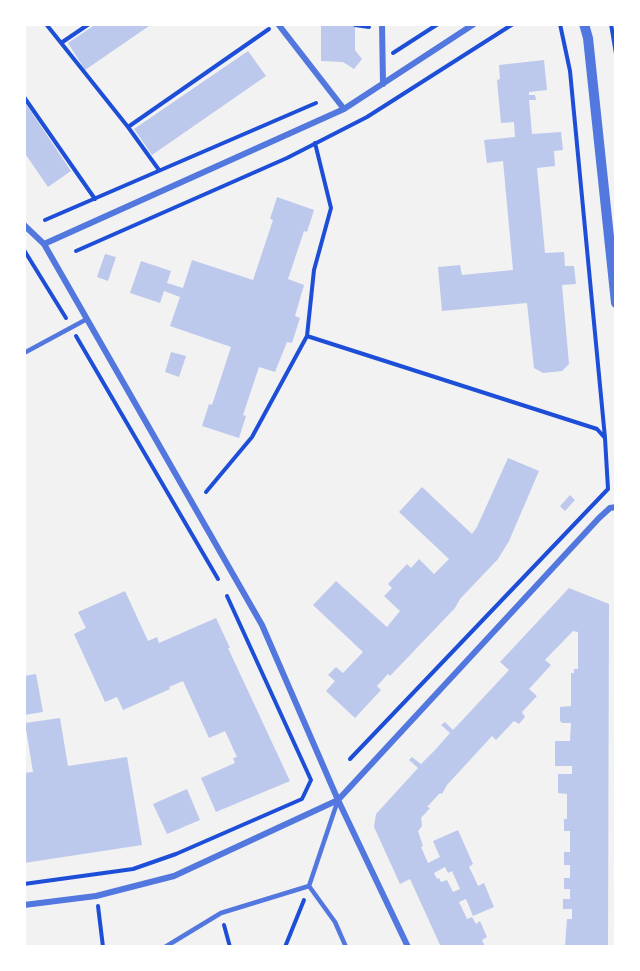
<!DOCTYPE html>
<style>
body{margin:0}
#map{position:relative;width:640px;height:971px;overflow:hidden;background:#f2f2f2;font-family:"Nunito Sans",sans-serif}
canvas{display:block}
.frame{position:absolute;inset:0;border:26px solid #fff;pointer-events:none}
</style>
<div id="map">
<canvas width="640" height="971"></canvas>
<div class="frame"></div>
</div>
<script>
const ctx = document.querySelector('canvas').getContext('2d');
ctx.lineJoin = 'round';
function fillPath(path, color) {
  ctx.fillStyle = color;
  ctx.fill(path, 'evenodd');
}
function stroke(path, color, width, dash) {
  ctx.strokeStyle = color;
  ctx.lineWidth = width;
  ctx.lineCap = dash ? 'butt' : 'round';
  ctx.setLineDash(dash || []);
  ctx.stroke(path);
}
fillPath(new Path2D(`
 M96 24H152L85 70 68 43Z
 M321 24H355V50L362 59 354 69 343 62 321 61Z
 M248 51 266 76 152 155 134 129Z
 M544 60 547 90 529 92V95H535L536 100H529L532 134 561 132 563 150 554 151 555 166 537 168 545 253 564 252 565 266H574L576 284 562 285 569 364 562 371 543 373 534 368 527 303 442 311 438 267 460 265 462 275 513 270 503 161 487 163 484 140 515 137 514 122 501 123 497 80 500 79 499 65Z
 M24 101 71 171 48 187 24 152Z
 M277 197 314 210 307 232 304 231 288 279 304 285 295 316 300 318 292 343 287 342 275 372 259 367 243 415 246 416 239 438 202 426 209 404 212 405 231 347 170 326 180 297 164 291 160 303 130 293 141 261 171 271 167 283 183 288 192 260 253 280 273 220 270 219Z
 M105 254 116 257 108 281 97 277Z
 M171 352 186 356 179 377 165 372Z
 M508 458 539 471 509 541 498 559 460 599 455 608 390 676 388 674 377 686 381 690 355 718 326 691 335 681 328 675 336 667 343 673 363 652 313 605 336 581 387 627 400 611 384 596 392 588 388 584 407 564 411 568 419 559 434 574 449 559 399 512 422 487 472 534 477 527Z
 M570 495 575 500 565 511 560 506Z
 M569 588 609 604 608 947 565 946 567 919H572V909H563V899H570V889H564V878H570V865H564V852H570V831H564V819H567V794L558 793V774H572V766H555V741H570L571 723H562L560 721V707L571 706V673H574V669H578V632L573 631 545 660 551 665 529 689 537 696 522 712 525 717 519 724 514 721 496 740 492 736 447 785 442 794 440 793 427 807 430 808 421 818 422 826 418 831 423 846 421 847 428 863 440 857 433 841 458 830 473 864 469 867 473 875 478 886 484 883 494 907 473 916 466 899 459 902 467 919 472 917 476 924 480 921 487 937 482 940 485 947H441L410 879 400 884 374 827 376 814 418 768 409 760 412 757 421 764 435 750 450 733 441 725 445 722 453 730 468 714 509 670 500 662ZM445 867 448 873 452 871 460 889 453 892 447 880 441 882 439 878 437 879 434 873Z
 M125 591 148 641 157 637 159 643 216 618 230 648H228L290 781 216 812 201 778 235 763 233 758 237 757 225 731 209 738 183 681 169 687 170 689 123 710 117 697 105 702 74 634 86 628 78 612Z
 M36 674 43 712 24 715V676Z
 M60 718 68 766 127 757 142 845 24 863V773L33 772 25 723Z
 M187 789 200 820 167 834 153 804Z`), '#bdc9ec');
stroke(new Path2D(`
 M46 24 128 127 159 170
 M611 24 616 54
 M355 25 369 27
 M61 43 89 24
 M393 53 438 24
 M24 97 95 199
 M128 127 269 29
 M45 220 316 103
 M24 250 66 318
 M76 251 287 158 367 117 513 24
 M76 336 218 579
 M307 336 597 429 605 438
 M206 492 252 437 307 336 314 270 331 208 315 143
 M350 759 608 489 605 438 570 71 560 24
 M24 884 133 869 176 854 302 799 311 780 227 596
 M98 906 103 947
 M224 925 230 947
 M285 947 304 900`), '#1d4ed8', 4);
stroke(new Path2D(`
 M24 353 87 319
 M309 886 335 922 346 947
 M165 947 221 913 309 886 338 800`), '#5277de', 4.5);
stroke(new Path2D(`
 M278 24 344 109
 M382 24 383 84
 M24 225 44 244 262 625 338 800 408 947
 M44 244 344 109 474 24
 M24 905 96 896 174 876 338 800 599 518 610 508 616 507`), '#5277de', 6);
stroke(new Path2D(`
 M584 24 588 38 616 303`), '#5277de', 10);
</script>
